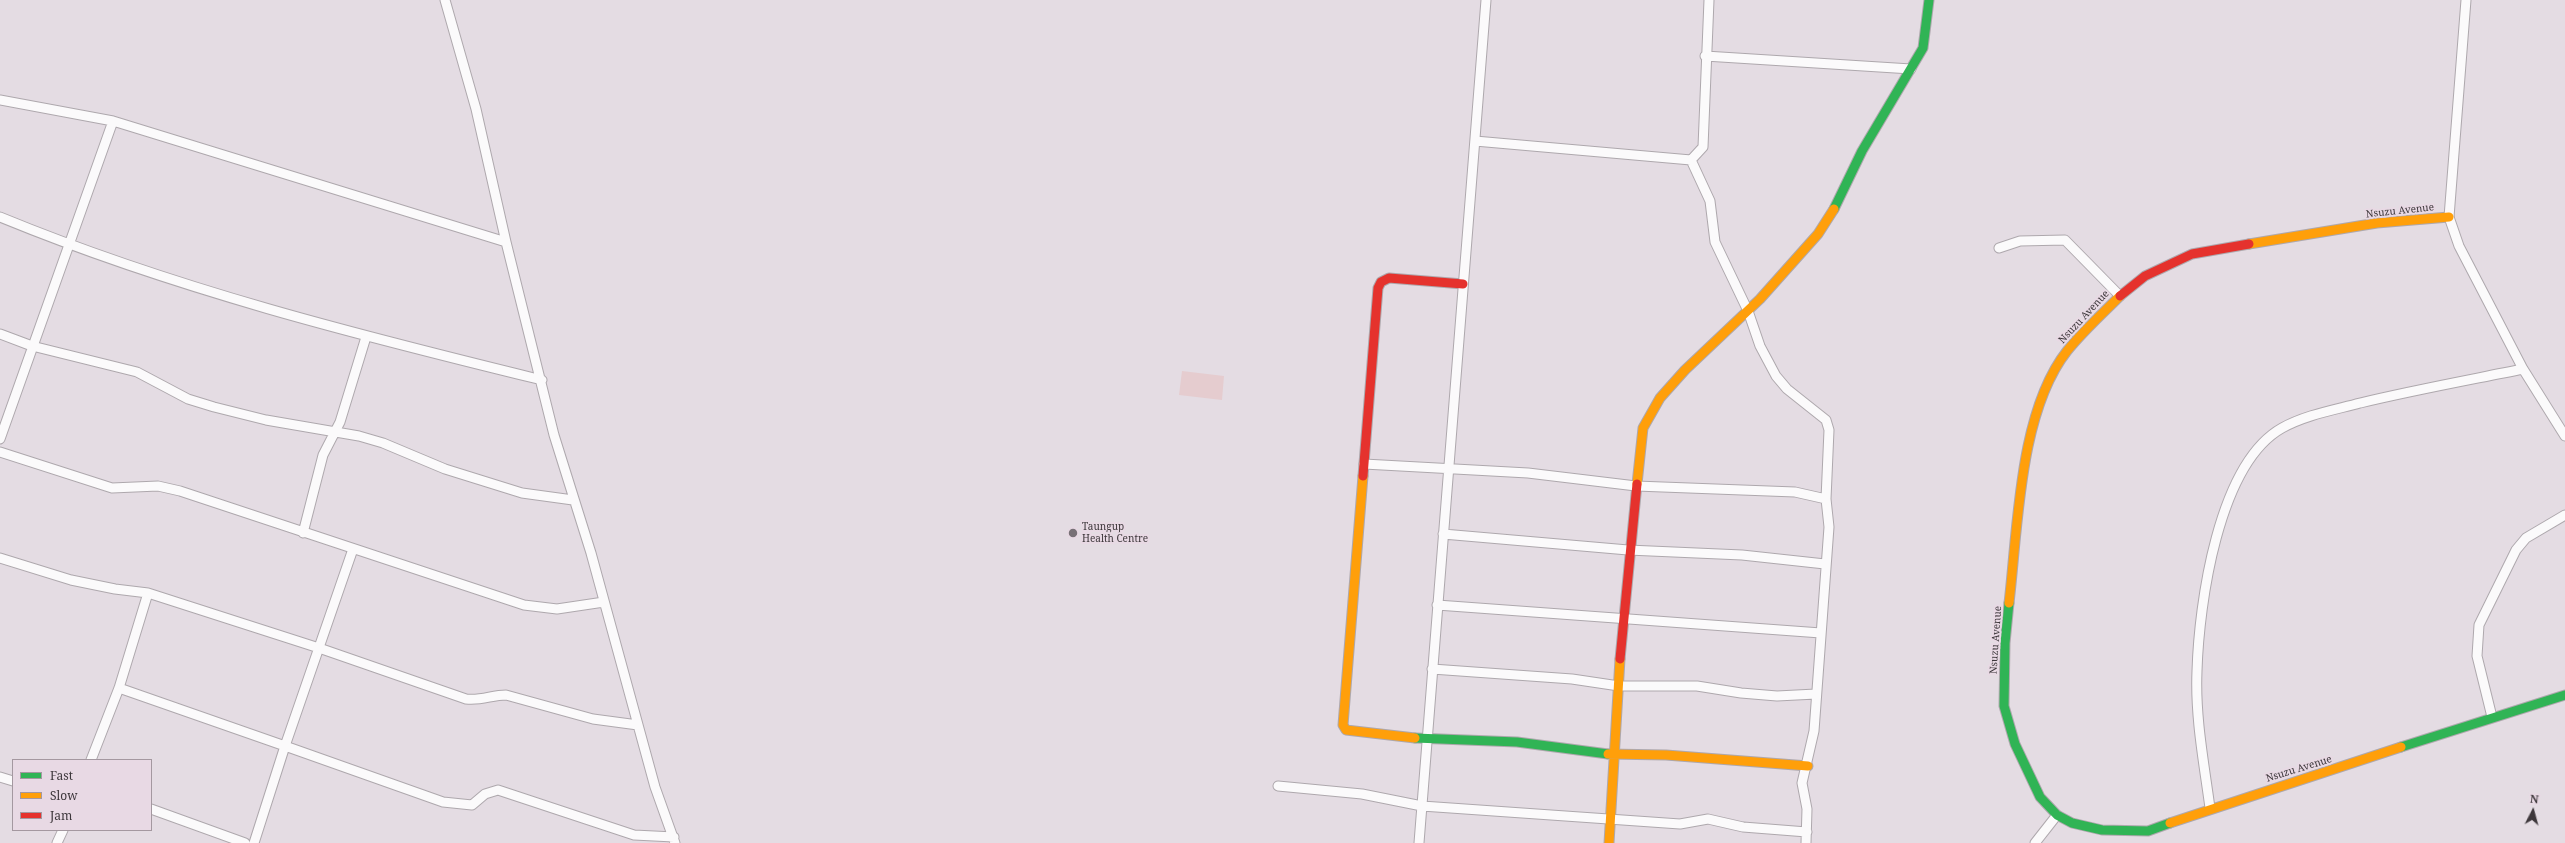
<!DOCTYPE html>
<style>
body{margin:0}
#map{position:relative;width:2565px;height:843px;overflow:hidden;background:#e4dce3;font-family:"Noto Serif",serif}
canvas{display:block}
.legend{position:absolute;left:12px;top:759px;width:140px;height:72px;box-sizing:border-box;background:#e8d9e4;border:1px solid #a498a0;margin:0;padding:5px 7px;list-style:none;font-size:12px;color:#3d373b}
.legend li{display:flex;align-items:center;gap:8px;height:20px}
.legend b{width:20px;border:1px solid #a498a0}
.north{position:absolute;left:2513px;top:791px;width:40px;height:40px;-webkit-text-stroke:3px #e8d9e4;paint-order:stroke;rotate:6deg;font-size:11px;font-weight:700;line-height:16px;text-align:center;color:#3d373b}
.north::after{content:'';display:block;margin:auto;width:14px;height:18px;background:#3d373b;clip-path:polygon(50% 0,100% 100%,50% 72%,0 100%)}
</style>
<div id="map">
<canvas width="2565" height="843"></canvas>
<ul class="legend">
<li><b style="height:5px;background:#30b455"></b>Fast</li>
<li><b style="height:5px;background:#ff9f0a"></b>Slow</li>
<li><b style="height:5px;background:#e5322d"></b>Jam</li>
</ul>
<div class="north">N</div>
</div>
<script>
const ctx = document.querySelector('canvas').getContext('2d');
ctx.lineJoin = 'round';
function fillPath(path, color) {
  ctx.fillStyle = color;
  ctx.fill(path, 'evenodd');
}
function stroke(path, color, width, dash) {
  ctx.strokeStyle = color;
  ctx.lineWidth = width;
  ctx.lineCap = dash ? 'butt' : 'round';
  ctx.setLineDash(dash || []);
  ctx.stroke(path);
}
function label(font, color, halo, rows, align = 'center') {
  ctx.font = font + ' "Noto Serif",serif';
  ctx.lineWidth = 4;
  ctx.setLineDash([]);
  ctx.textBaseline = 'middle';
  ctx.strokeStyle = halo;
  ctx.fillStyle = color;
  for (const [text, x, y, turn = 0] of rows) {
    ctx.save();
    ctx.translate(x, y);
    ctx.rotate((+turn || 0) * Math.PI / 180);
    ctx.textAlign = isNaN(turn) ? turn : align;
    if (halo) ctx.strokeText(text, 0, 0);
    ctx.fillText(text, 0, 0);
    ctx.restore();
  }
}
fillPath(new Path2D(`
 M1182 371 1224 376 1222 400 1179 395Z`), '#e5cccf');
const street = new Path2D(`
 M445 0 476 109 506 242 554 435 591 553 655 787 675 843
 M2466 0 2449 217 2459 246 2523 369 2565 436
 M1705 56 1911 69
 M0 100 113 121 506 242
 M1475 141 1691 160 1703 147 1709 0
 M1691 160 1710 201 1715 242 1748 311 1760 346 1776 376 1787 389 1826 420 1829 430 1826 499
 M0 217C175 289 358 335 542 380
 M1999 248 2020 241 2065 240 2120 296
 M0 334 32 346 137 372 188 399 214 407 266 420 359 436 383 443 445 469 522 493 573 500
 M0 439 113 121
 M0 452 112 488 158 486 180 491 524 605 557 609 604 602
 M1364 464 1528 473 1636 486 1795 492 1826 499 1829 527 1814 731 1802 783 1807 809 1806 843
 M303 533 323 455 340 422 366 337
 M1443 534 1628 550 1742 555 1825 564
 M353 549 285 746 443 802 472 805 485 794 498 790 634 835 674 837
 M0 558 71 580 115 589 148 593 319 648 466 699C481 701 492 695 506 695L593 719 638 725
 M1437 605 1821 633
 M1432 669 1572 679 1619 686H1697L1741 693 1777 696 1816 694
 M119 688 285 746 254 843
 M2492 717 2477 656 2479 625 2516 550 2526 538 2565 515
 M91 760 119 688 148 593
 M0 777 13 781
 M1278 786 1362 794 1422 806 1680 824 1708 819 1743 827 1807 832
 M2210 808C2204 763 2195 717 2197 671 2199 604 2218 464 2282 428 2305 415 2334 410 2360 403 2414 390 2469 380 2523 369
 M151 809 245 843
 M57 843 63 830
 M1419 843 1486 0
 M2035 843 2057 815`);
const fast = new Path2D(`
 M1834 209 1862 151 1923 48 1929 0
 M2009 603 2005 643 2004 706 2015 744 2040 797 2057 815 2072 823 2102 830 2148 831 2170 823
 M1415 738 1517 742 1608 754
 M2401 747 2565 695`);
const slow = new Path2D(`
 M2249 244 2377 223 2449 217
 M1363 476 1343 725 1346 730 1415 738
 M1637 484 1643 428 1660 398 1685 370 1760 299 1818 234 1834 209
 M2009 603C2018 527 2019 412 2067 351 2083 331 2103 313 2120 296
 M1608 754 1666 755 1808 766
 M2170 823 2401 747
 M1609 843 1620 659`);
const jam = new Path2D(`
 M2120 296 2145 276 2192 254 2249 244
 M1363 476 1378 288 1381 282 1389 278 1463 284
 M1620 659 1637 484`);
stroke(street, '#aea8ad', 11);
stroke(fast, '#aea8ad', 11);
stroke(slow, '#aea8ad', 11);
stroke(jam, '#aea8ad', 11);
stroke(street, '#fbfafb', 9);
stroke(fast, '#30b455', 9);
stroke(slow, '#ff9f0a', 9);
stroke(jam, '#e5322d', 9);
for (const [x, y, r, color] of [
 [1073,533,5,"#777176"]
]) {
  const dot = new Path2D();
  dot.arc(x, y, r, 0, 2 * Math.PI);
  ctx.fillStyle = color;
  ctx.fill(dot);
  stroke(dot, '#e8d9e4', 1.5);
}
label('10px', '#3d373b', '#e8d9e4', [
 ["Nsuzu Avenue",2400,211,-6],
 ["Nsuzu Avenue",2084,317,-47],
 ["Nsuzu Avenue",1996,640,-86],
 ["Nsuzu Avenue",2299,769,-17]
]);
label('10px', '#3d373b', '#e8d9e4', [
 ["Taungup",1082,527],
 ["Health Centre",1082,539]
], 'left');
</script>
